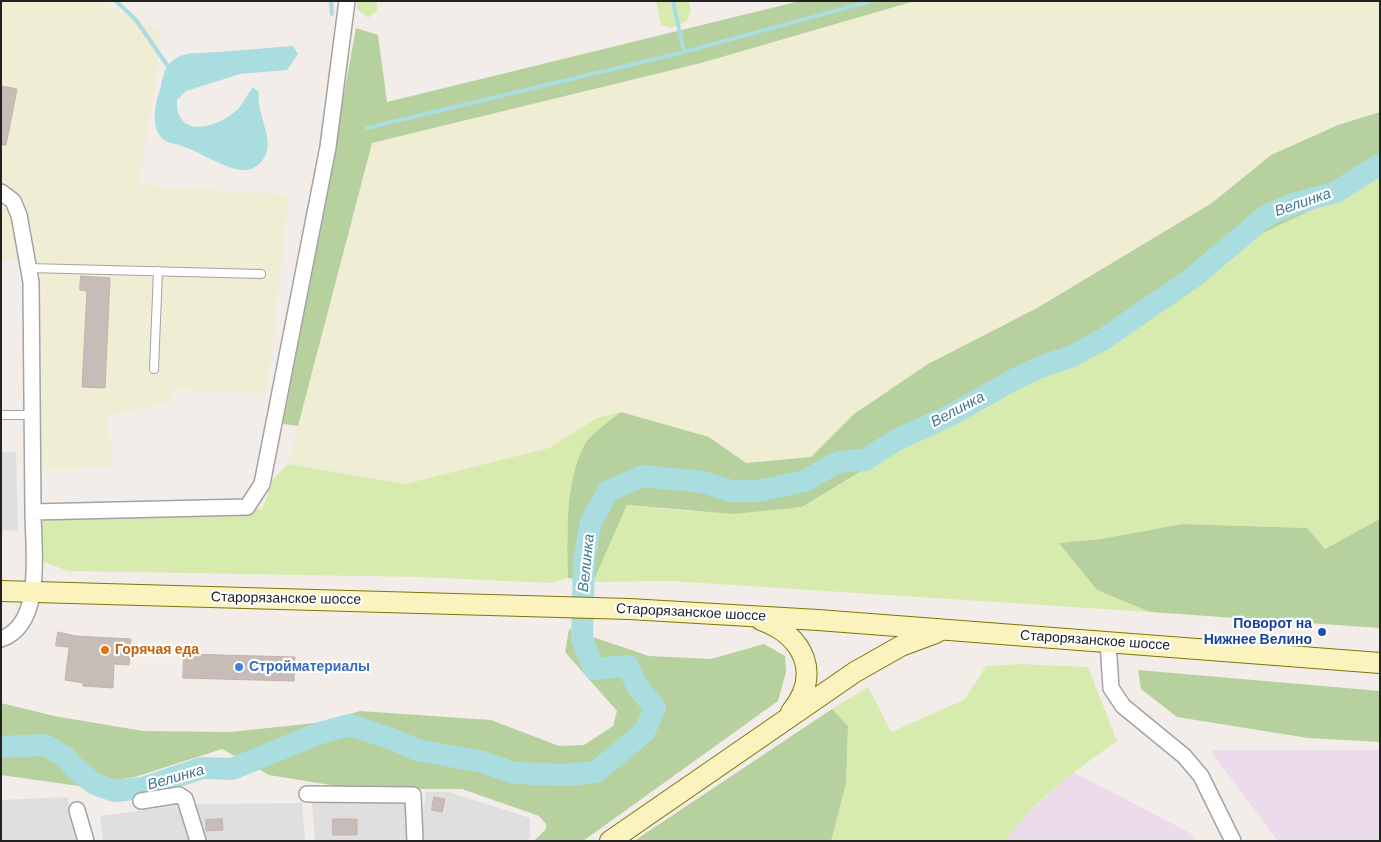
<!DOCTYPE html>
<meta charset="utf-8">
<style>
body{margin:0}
#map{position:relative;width:1381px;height:842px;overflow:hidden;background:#f2ede9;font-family:"DM Sans",sans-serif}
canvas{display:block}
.frame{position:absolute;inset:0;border:2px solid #222;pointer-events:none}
</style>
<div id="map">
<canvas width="1381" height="842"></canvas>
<div class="frame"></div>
</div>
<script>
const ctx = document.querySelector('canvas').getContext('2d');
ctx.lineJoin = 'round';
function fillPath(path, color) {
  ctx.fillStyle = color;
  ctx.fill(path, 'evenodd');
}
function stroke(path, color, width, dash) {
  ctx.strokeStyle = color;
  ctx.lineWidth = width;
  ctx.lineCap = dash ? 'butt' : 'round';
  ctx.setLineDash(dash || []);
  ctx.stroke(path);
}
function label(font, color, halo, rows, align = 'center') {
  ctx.font = font + ' "DM Sans",sans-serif';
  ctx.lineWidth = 4.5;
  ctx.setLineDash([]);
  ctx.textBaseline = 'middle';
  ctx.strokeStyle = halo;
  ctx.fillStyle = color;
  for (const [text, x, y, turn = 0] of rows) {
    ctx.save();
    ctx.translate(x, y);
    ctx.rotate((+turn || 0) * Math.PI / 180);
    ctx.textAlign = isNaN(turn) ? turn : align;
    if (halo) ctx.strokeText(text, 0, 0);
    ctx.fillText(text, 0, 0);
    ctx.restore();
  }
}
fillPath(new Path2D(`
 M1 452H16L18 531 3 530 1 546Z
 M426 792H449L530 818V838L525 841H421L420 832Z
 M67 797 80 841H1V800Z
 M312 801H407L409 841H315Z
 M302 803 305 841H204L193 804Z
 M183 805 189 841H103L100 816Z`), '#e0dfdf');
fillPath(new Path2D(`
 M1210 750H1380V841H1278Z
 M1073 772 1192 834 1194 841H1005L1016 825Z`), '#ebdbeb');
fillPath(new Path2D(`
 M1 1H98L159 31 158 67 139 185 289 195 267 394 173 389 169 403 107 416 114 467 43 470 40 263 1 259Z
 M915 1H1380V112L1338 125 1271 155 1212 203 1036 308 928 364 854 414 811 457 746 463 709 437 597 418 549 448 405 484 288 464 372 143 701 63Z`), '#f0edd5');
fillPath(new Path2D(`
 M357 1H377V11L368 18 357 9Z
 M656 1H689L691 10 687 21 671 28 661 25Z
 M1380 170V519L1325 549 1307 528 1182 524 1101 539 1060 543 1097 590 1150 612 671 581 593 582 627 505 687 511 802 507 911 441 1128 330 1261 234 1358 188Z
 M621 412 585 444 567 530 568 578 550 583 420 577 68 571 41 561 34 526 52 516 262 509 274 478 288 464 405 484 549 448 597 418Z
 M1021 664 1088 667 1117 741C1076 770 1034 801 1005 841H831L846 784 848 726 832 709 868 687 891 732 964 700 986 666Z`), '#d8ebaf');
fillPath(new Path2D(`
 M800 1H915L701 63 372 143 298 426 283 424 356 28 378 35 387 102Z
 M1380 112V170L1358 188 1261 234 1128 330 911 441 802 507 734 514 627 505 593 582 568 578C567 537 565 483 584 446 589 435 611 420 621 412L709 437 746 463 811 457 854 414 928 364 1037 308 1212 203 1271 155 1338 125Z
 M1380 519V628L1150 612 1097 590 1059 543 1101 539 1182 524 1307 528 1325 549Z
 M569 629 649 656 711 659 764 644 785 656 786 672 778 701 583 841H534L546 829V824L539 816 462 789H355L269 775 222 749 135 777 79 786 1 775V703L54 716 143 731 231 732 324 722 360 711 491 720 559 746 584 745 613 726 617 711 565 652Z
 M1138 670 1380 691V742L1308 738 1177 717 1141 689Z
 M832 709 848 726 846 784 831 841H634Z`), '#b6d19d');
fillPath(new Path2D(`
 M293 46 298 54 287 70 240 74 186 91 177 100C175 140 218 128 237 110 244 103 247 94 253 87L259 92C255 114 278 142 262 161 257 167 249 171 242 170 223 168 200 152 182 146 174 143 167 144 161 137 150 124 156 102 161 86 164 73 166 62 180 56 191 52 206 53 218 52 243 50 268 48 293 46Z`), '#a9dddf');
stroke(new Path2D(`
 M116 1 136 20 167 65
 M331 1 332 14
 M673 1 684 52
 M367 128 684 52 871 1`), '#a9dddf', 4);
stroke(new Path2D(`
 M1 747 45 745 65 757 77 770 95 784 115 791 143 788 202 768 232 769 320 733 350 725 392 739 417 750 483 762 514 773 566 775 596 772 644 732 655 708 637 686 628 666 594 669 582 639 584 561 591 522 608 491 643 476 703 482 731 491H757L805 481 838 462 865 460 896 440 949 416 1013 380 1040 367 1070 357 1102 340 1191 279 1267 215 1296 203 1336 192 1380 164`), '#a9dddf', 22);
const building = new Path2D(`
 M1 86 17 89 6 145H1Z
 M81 276 110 278 105 388 82 387 87 291 80 290Z
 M58 632 75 636 131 639 129 665 114 664 113 688 83 686V683L65 680 69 647 56 646Z
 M184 654 295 657 294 681 183 678Z
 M434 797 445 799 442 812 432 810Z
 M222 819 223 830 206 831V820Z
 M333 819H357V835H333Z`);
fillPath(building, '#c7bcb8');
stroke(building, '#c4b1ab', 1);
const lane = new Path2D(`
 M29 268 261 274
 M154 369 158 271
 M3 415H32`);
const street = new Path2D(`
 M1 192 13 201 19 215 31 282 33 512
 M1 639C45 624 33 548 33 512L247 507 262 484 328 147 347 1
 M1108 642 1111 688 1123 706 1184 756 1201 776 1233 841
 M307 794 413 795 415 841
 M141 801 179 795 185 799 198 841
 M77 810 86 841`);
const secondary = new Path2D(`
 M1 591 629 609 818 620 1380 663
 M761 620C804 635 822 675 791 712
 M610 841 855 672 901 646 936 633`);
stroke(lane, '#a3a3a3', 10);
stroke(street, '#a3a3a3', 18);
stroke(secondary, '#7e7504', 22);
stroke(lane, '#fff', 8);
stroke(street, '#fff', 15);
stroke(secondary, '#fbf3be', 20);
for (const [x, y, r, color] of [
 [1322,632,5,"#1a4fb4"],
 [105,650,5,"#e8710a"],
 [239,667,5,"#3f7fe0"]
]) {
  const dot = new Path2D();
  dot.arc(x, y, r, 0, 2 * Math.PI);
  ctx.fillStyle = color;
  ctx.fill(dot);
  stroke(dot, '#fff', 2);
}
label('14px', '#222', '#fff', [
 ["Старорязанское шоссе",286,599,1],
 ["Старорязанское шоссе",691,613,3],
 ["Старорязанское шоссе",1095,641,4]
]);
label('bold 14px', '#164399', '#fff', [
 ["Поворот на",1312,624],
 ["Нижнее Велино",1312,640]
], 'right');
label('bold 14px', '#c56008', '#fff', [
 ["Горячая еда",115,650]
], 'left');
label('bold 14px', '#366cbe', '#fff', [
 ["Стройматериалы",249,667]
], 'left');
label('italic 15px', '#407993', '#fff', [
 ["Велинка",1303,203,-19],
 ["Велинка",958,410,-28],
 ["Велинка",587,563,-84],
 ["Велинка",176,778,-16]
]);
</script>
